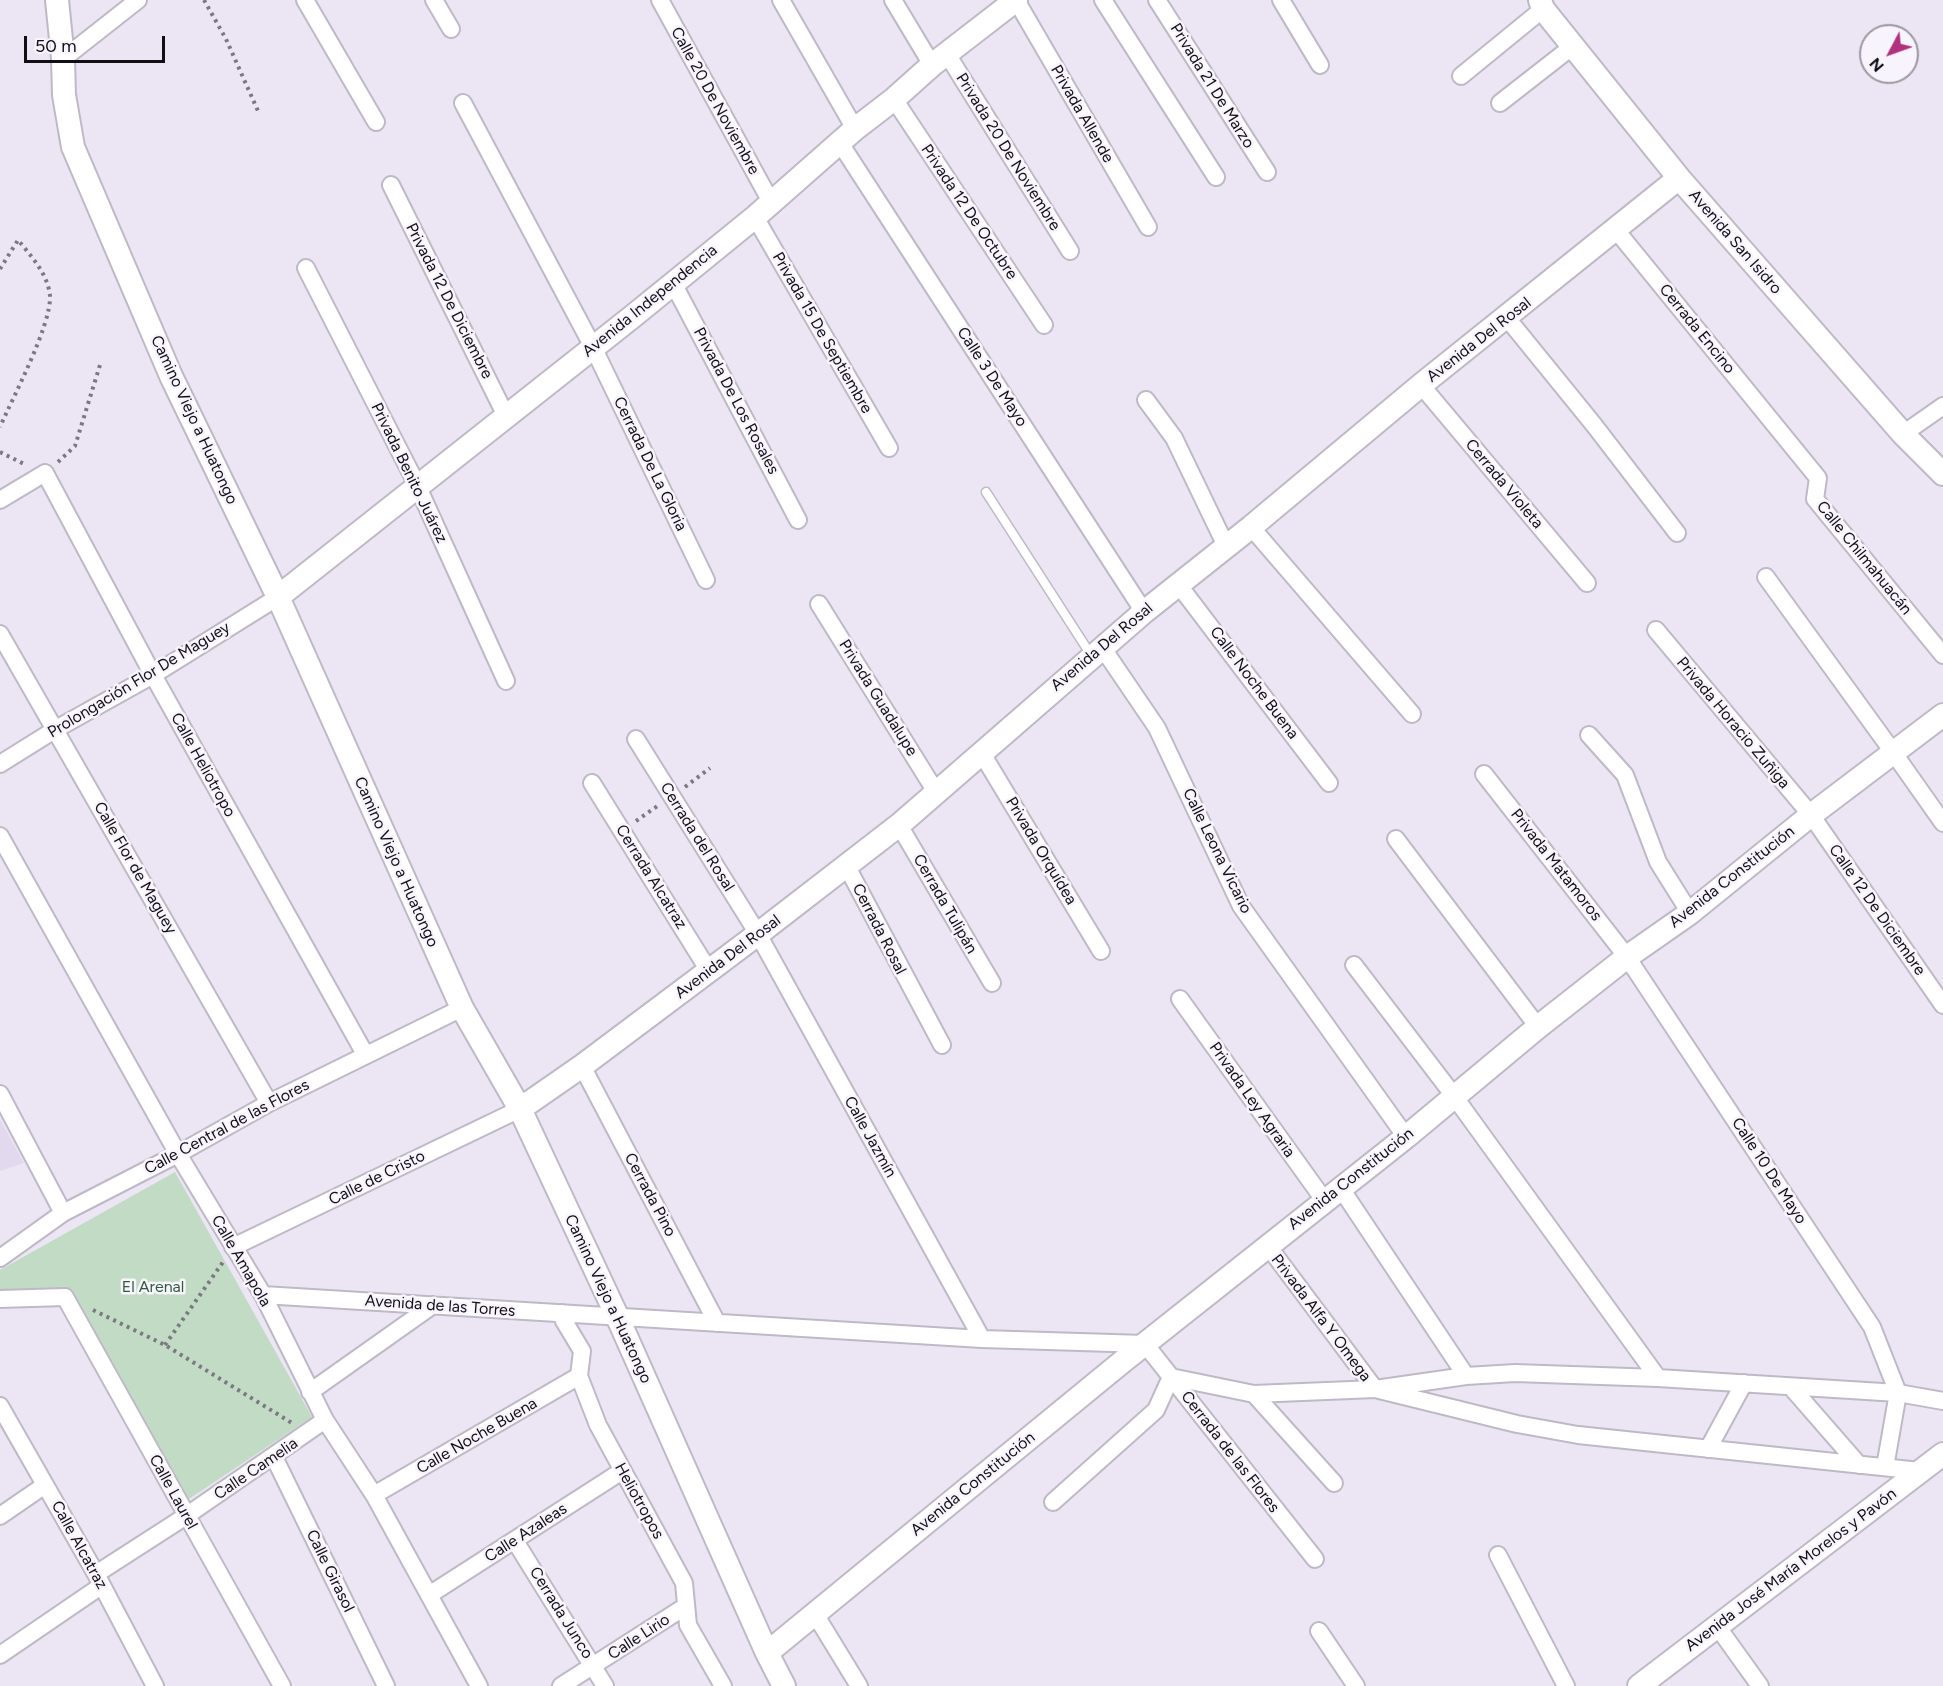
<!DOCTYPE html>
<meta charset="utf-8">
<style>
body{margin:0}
#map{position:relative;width:1943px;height:1686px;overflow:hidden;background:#ece5f4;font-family:Figtree,sans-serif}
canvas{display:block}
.north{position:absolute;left:1859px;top:24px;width:60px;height:60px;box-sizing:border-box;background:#f8f4fd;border:2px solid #9c98a0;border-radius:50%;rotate:229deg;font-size:16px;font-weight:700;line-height:24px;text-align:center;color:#110f14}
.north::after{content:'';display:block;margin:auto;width:21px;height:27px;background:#b1317e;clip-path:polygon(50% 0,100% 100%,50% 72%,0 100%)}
.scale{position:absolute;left:24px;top:36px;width:141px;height:27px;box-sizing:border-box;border:3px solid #110f14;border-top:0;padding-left:8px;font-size:18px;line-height:21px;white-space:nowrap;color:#110f14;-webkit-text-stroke:4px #f8f4fd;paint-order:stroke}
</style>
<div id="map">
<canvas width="1943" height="1686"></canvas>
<div class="north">N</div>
<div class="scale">50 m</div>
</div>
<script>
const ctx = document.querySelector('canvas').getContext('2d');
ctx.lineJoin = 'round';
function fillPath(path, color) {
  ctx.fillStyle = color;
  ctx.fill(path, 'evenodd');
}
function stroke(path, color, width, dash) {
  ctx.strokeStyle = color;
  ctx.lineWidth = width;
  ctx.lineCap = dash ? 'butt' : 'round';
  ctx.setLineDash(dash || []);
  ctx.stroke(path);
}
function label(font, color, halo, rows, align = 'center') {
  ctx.font = font + ' Figtree,sans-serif';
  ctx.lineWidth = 5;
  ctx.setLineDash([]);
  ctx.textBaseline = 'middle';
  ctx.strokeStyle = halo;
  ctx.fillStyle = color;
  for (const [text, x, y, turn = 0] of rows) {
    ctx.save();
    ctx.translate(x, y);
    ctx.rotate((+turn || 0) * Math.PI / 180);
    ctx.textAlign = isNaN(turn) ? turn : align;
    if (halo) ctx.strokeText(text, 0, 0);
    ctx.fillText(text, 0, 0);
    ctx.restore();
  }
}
fillPath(new Path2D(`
 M0 1119 24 1163 0 1171Z`), '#e3d9ef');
fillPath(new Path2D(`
 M175 1172 312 1417 186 1501 69 1293 0 1291V1270Z`), '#c1dbc5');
const lane = new Path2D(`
 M986 492 1091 655`);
const street = new Path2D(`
 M305 0 376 122
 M434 0 451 29
 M660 0 771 202
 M781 0 855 129
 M893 0 932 65
 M1016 0 1148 227
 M1103 0 1216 177
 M1157 0 1267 172
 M1281 0 1320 65
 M947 54 1070 251
 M63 59 138 0
 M1461 76 1543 9
 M894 99 1044 325
 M463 103 593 347 706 580
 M1500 103 1573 46
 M840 143 1144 612
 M391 185 506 416
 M755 217 889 448
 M1616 230 1818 478 1815 499 1943 655
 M306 268 417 485 506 681
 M673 283 798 520
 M1507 318 1594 425 1677 533
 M1421 385 1587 583
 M1146 400 1174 438 1226 546
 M1903 434 1943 406
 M0 500 45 473 153 675 365 1054
 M1251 527 1412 714
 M1766 577 1893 752 1943 823
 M1178 584 1329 783
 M819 604 936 792
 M1656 630 1811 815 1943 1005
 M0 634 269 1103
 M1102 647 1157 728 1241 906 1406 1137
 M1589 735 1625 775 1658 862 1690 913
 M636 739 758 934 982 1339
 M981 752 1101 951
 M0 764 56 729 153 675 278 597
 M1484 774 1627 957 1872 1327 1898 1393 1885 1467
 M592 783 709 971
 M899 825 992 983
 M0 836 178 1154 263 1295 325 1420 374 1495 479 1686
 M1396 839 1538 1027
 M846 865 942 1045
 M1354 965 1454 1096 1658 1378
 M1180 999 1324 1200
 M582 1066 717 1323
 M0 1094 63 1213
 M1340 1187 1466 1376
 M1268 1246 1375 1389 1517 1424 1578 1435 1920 1471
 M233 1247 520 1109
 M0 1258 63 1213 178 1154 269 1103 462 1008
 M263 1295 982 1339 1145 1344 1315 1559
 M0 1299 65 1297 282 1686
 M562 1313 564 1321 582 1351 579 1376 598 1425 684 1583 688 1625 723 1686
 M1791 1387 1859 1465
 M310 1392 433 1305
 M1254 1394 1375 1389 1466 1376 1515 1373 1658 1378 1898 1393 1943 1401
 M0 1406 96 1574 155 1686
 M1708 1449 1744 1383
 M274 1457 386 1686
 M374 1495 579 1376
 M1053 1502 1156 1410 1171 1377 1254 1394 1334 1483
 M0 1516 45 1485
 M515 1541 605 1686
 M1498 1555 1566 1686
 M96 1574 186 1516 325 1420
 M429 1595 622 1471
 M815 1614 859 1686
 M1717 1626 1760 1686
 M1319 1631 1356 1686
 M0 1655 101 1586
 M561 1686 686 1606`);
const secondary = new Path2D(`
 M57 0 63 59 64 95 73 147 171 376 278 597 462 1008 520 1109 617 1316 767 1653 784 1686
 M1540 0 1543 9 1679 178 1903 434 1943 474
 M278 597 632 317 755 217 855 129 894 99 932 65 1016 0
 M520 1109 582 1066 758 934 899 825 1144 612 1251 527 1421 385 1679 178
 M767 1653 1122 1362 1406 1137 1538 1027 1627 957 1690 913 1811 815 1943 715
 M1639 1686 1943 1454`);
stroke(lane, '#bfb9c7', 11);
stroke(street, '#bfb9c7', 20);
stroke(secondary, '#bfb9c7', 26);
stroke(new Path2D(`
 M204 0 226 39 258 111
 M0 269 18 240C31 256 48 274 50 296 51 326 13 397 0 427
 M0 452 26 465
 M58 462 75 446 100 365
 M685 787 710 768
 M636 821 659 805
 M93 1310 165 1345 292 1423
 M165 1345 223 1262`), '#7c7882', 4, [3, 4.5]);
stroke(lane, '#fff', 8);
stroke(street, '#fff', 16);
stroke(secondary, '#fff', 22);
label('16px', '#110f14', '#f8f4fd', [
 ["Privada 21 De Marzo",1212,86,58],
 ["Calle 20 De Noviembre",715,101,61],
 ["Privada Allende",1082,114,60],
 ["Privada 20 De Noviembre",1008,152,58],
 ["Privada 12 De Octubre",969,212,56],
 ["Avenida San Isidro",1735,242,49],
 ["Privada 12 De Diciembre",449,301,63],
 ["Avenida Independencia",650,301,-39],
 ["Cerrada Encino",1697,329,51],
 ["Privada 15 De Septiembre",822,333,60],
 ["Avenida Del Rosal",1479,340,-38],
 ["Calle 3 De Mayo",992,377,57],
 ["Privada De Los Rosales",736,401,62],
 ["Camino Viejo a Huatongo",194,420,65],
 ["Cerrada De La Gloria",650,464,64],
 ["Privada Benito Juárez",409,473,64],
 ["Cerrada Violeta",1504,484,50],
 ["Calle Chilmahuacán",1864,558,51],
 ["Avenida Del Rosal",1102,647,-40],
 ["Prolongación Flor De Maguey",139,680,-31],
 ["Calle Noche Buena",1254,683,53],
 ["Privada Guadalupe",878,698,58],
 ["Privada Horacio Zuñiga",1733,723,50],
 ["Calle Heliotropo",203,765,61],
 ["Cerrada del Rosal",697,837,58],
 ["Privada Orquídea",1041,851,59],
 ["Calle Leona Vicario",1217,851,64],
 ["Camino Viejo a Huatongo",396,862,66],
 ["Privada Matamoros",1556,865,52],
 ["Calle Flor de Maguey",135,868,60],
 ["Cerrada Alcatraz",651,877,58],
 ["Avenida Constitución",1732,877,-38],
 ["Cerrada Tulipán",945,904,60],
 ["Calle 12 De Diciembre",1877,910,55],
 ["Cerrada Rosal",879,929,63],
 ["Avenida Del Rosal",728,957,-37],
 ["Privada Ley Agraria",1252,1100,55],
 ["Calle Central de las Flores",227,1127,-28],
 ["Calle Jazmín",870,1137,61],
 ["Calle 10 De Mayo",1769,1171,57],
 ["Calle de Cristo",377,1178,-26],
 ["Avenida Constitución",1351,1179,-38],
 ["Cerrada Pino",650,1195,62],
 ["Calle Amapola",241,1261,60],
 ["Camino Viejo a Huatongo",608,1299,65],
 ["Avenida de las Torres",440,1306,4],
 ["Privada Alfa Y Omega",1321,1318,53],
 ["Calle Noche Buena",477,1436,-30],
 ["Cerrada de las Flores",1230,1452,52],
 ["Calle Camelia",256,1469,-34],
 ["Avenida Constitución",973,1484,-39],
 ["Calle Laurel",173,1492,61],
 ["Heliotropos",639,1501,61],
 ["Calle Azaleas",526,1533,-33],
 ["Calle Alcatraz",79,1545,61],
 ["Avenida José María Morelos y Pavón",1791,1570,-37],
 ["Calle Girasol",330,1571,64],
 ["Cerrada Junco",561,1613,58],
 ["Calle Lirio",639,1637,-33]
]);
label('16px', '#315c3b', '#f8f4fd', [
 ["El Arenal",153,1287]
]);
</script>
